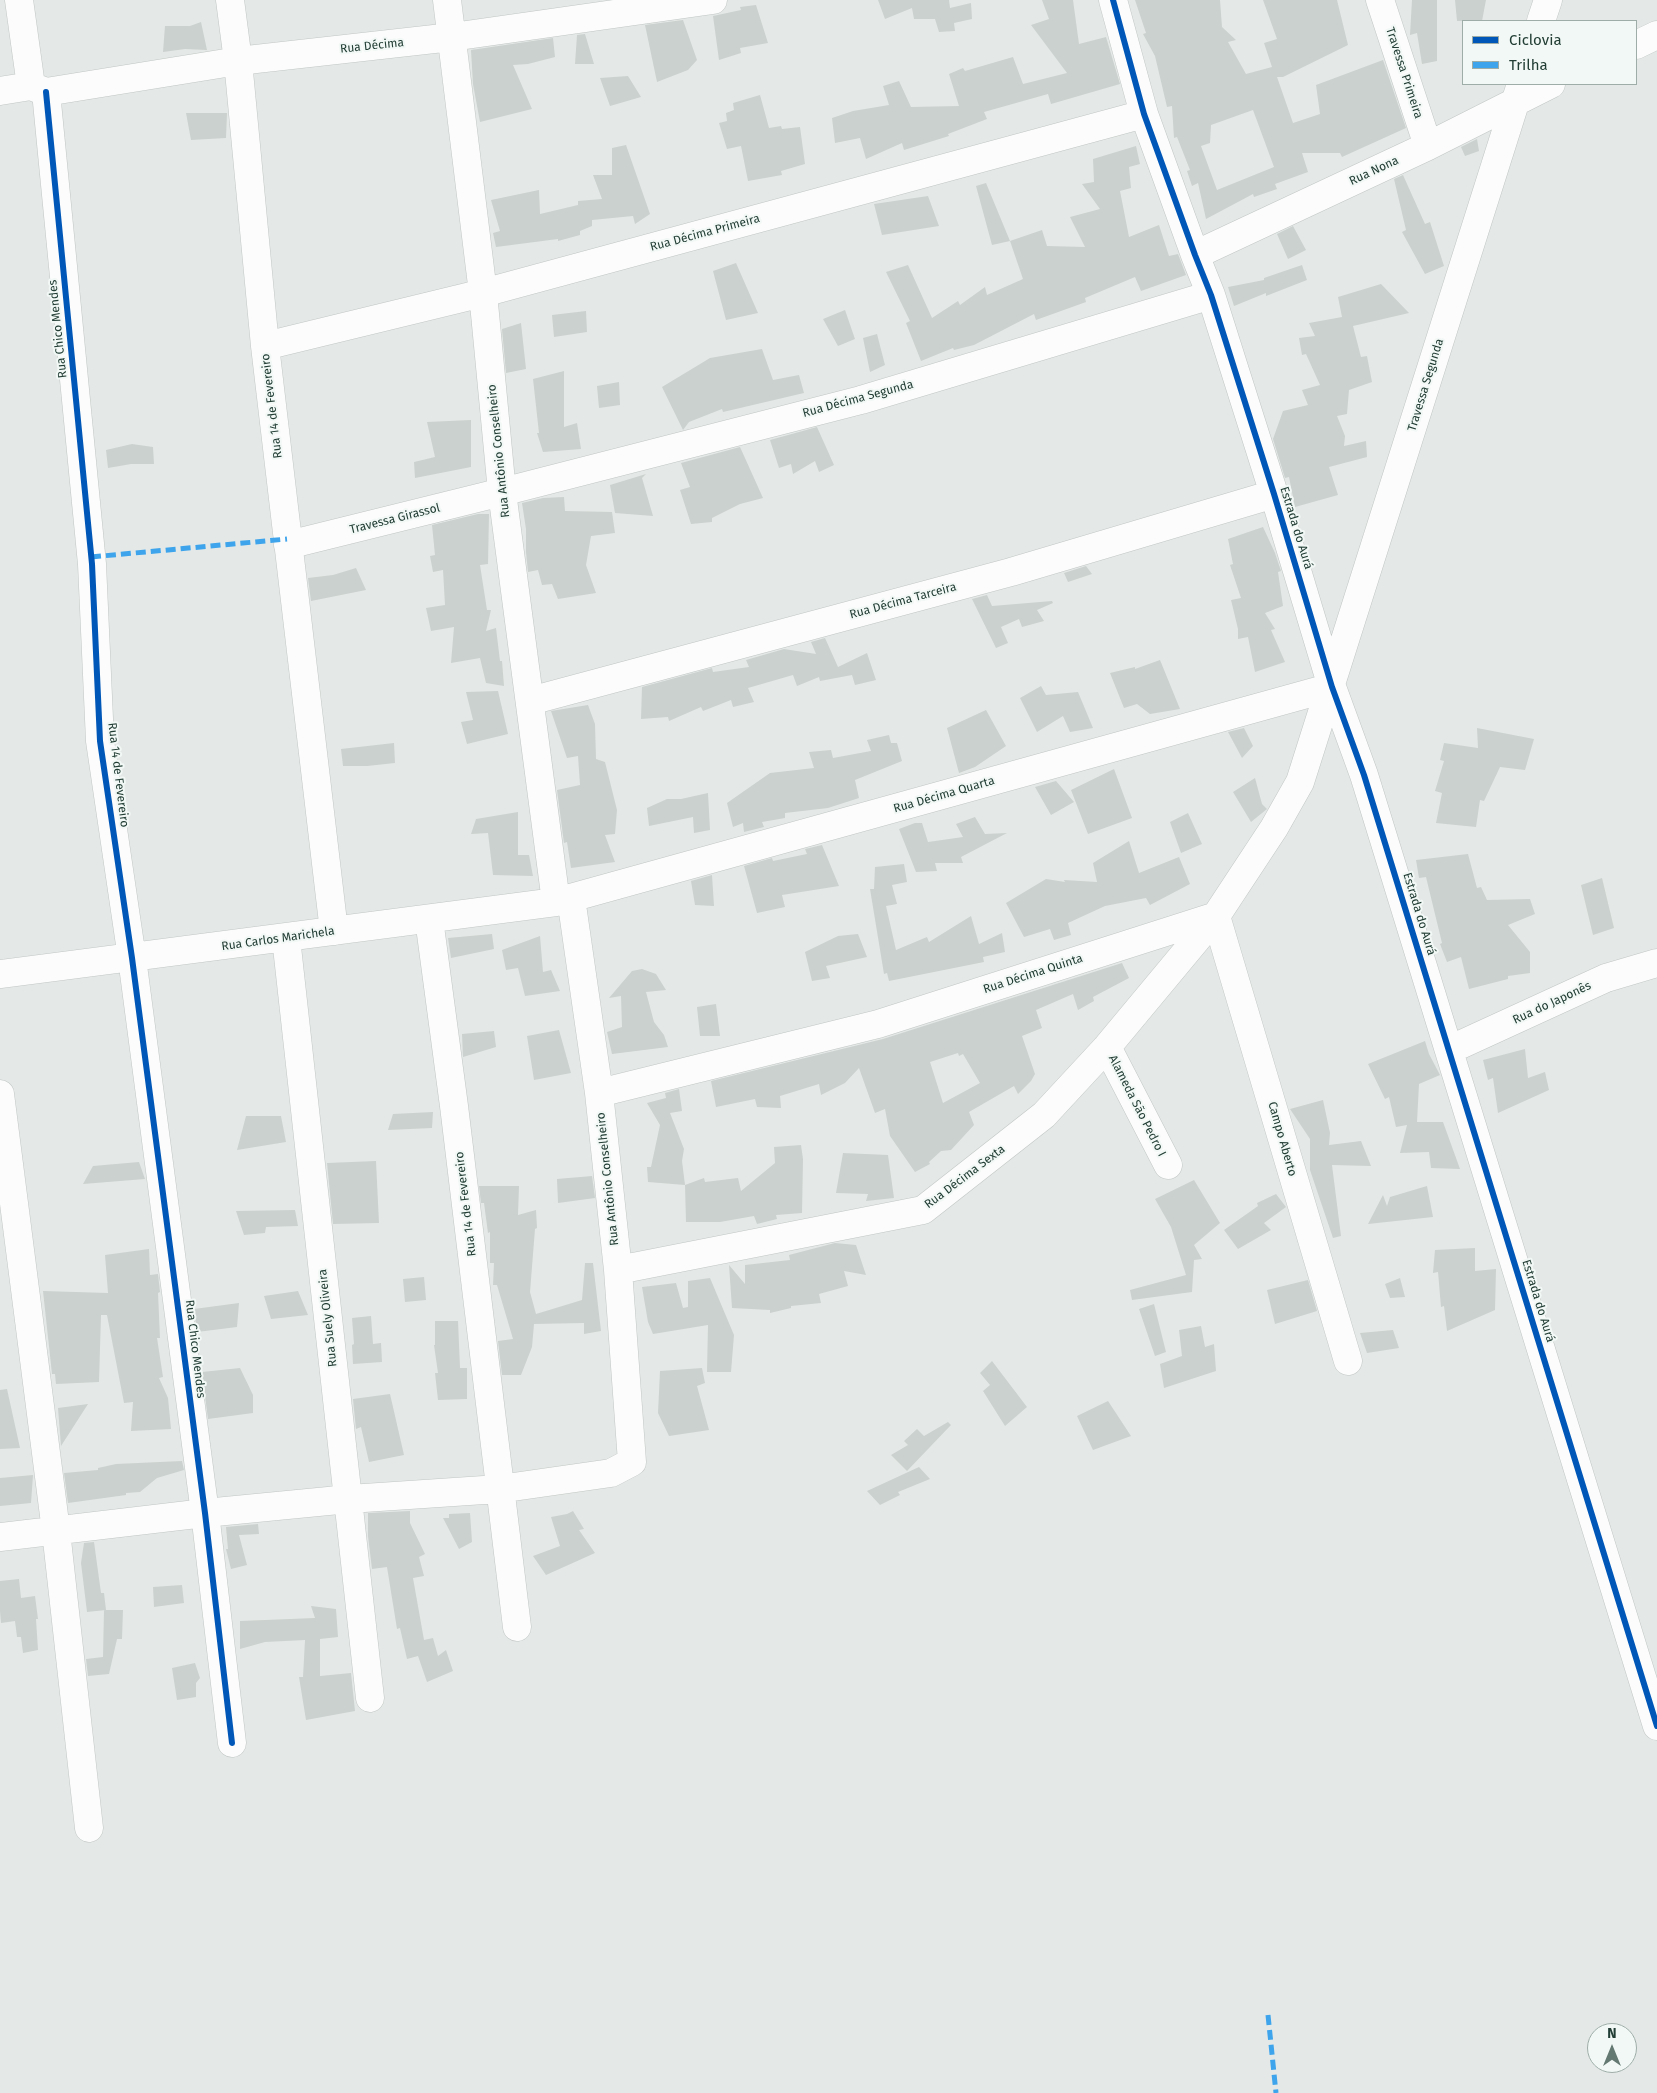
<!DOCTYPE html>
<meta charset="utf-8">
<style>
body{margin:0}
#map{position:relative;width:1657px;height:2093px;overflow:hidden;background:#e4e9e7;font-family:"Fira Sans",sans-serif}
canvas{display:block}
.legend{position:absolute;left:1462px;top:20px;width:175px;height:65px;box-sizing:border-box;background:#f2f8f5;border:1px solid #9eada8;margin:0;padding:6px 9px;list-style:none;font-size:15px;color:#213d34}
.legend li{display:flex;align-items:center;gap:10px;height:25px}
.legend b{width:25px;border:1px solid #9eada8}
.north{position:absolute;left:1587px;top:2023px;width:50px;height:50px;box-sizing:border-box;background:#f2f8f5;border:1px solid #9eada8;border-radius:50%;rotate:0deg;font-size:14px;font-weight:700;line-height:20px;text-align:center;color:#213d34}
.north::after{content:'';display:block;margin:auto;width:18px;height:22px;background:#657973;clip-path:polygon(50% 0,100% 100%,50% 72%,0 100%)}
</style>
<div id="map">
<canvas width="1657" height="2093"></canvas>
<ul class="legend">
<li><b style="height:6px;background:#0057b8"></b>Ciclovia</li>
<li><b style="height:6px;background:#3ea4eb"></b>Trilha</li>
</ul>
<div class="north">N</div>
</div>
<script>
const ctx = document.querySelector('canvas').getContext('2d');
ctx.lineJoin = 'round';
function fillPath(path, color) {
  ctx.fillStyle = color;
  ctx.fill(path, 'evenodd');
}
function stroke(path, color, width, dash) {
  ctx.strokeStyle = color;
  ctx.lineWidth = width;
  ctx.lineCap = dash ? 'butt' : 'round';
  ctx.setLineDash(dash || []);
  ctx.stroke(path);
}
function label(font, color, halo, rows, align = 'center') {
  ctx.font = font + ' "Fira Sans",sans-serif';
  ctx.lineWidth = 4;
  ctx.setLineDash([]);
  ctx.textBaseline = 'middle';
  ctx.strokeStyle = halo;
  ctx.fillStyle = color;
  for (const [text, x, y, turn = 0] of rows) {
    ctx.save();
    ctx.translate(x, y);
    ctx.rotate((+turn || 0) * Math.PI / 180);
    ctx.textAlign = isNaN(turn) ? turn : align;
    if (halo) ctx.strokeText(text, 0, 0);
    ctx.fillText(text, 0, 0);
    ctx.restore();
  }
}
fillPath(new Path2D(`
 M878 0H949L950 8 971 3 972 19 954 23 955 31 939 32 935 19H914L912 8 885 19Z
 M1042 0H1073L1079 44 1106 37 1120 84 1051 104 1048 94 984 112 987 119 948 134 949 136 904 150 902 143 866 159 860 138 835 143 832 118 853 111 889 105 883 86 899 81 911 107 959 106 949 74 963 68 965 71 1013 57 1023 84 1067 73 1031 25 1049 19Z
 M1135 0H1220L1222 27 1236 40 1228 42 1246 74 1272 67 1264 43 1277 39 1263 0H1337L1348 45 1283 77H1277L1293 123 1320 114 1316 85 1383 60 1406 128 1342 157 1340 153H1302L1308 172 1275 184 1277 189 1254 197 1253 194 1206 219 1198 183 1192 186 1187 171 1190 170 1177 137 1174 138 1172 106 1167 107 1155 56 1143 34 1146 33ZM1253 110 1274 167 1217 190 1201 146 1210 143 1211 125Z
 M1412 0H1437V61L1422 64 1417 33 1410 35Z
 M1455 0H1486L1482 21H1457Z
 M756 5 768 43 740 48 741 53 719 60 713 16 741 10 740 7Z
 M683 20 697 60 688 70 657 82 645 25Z
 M201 22 207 50 185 49 163 52 165 26H190Z
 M585 34 594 64H575L577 35Z
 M553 38 555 57 528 64 513 65 532 109 480 122 473 84 471 50Z
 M628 76 641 97 610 106 600 78Z
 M760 95 769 128 781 126 782 129 800 127 805 164 781 171 782 175 748 181 741 146 727 149 719 123 727 121 726 113 734 110 733 103Z
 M186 113H227L226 138 191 140Z
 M1477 139 1479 151 1465 156 1461 147Z
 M626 145 650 214 635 224 633 216 592 220V226L580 231V235L558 241V239L496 247 493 233 500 231 491 200 539 190 540 214 578 205V201L602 199 593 175H612V148Z
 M1136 146 1140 164 1129 167 1131 188 1120 191 1129 237 1159 225 1169 256 1178 254 1186 275 1141 291 1135 277 1085 298 1086 302 1036 320 1034 314 974 345 954 350 953 348 921 361 906 323 910 321 886 272 908 265 932 318 958 301 960 305 985 287 987 295 1023 279 1010 241 1042 230 1047 246 1085 247 1070 217 1100 209 1082 184 1094 182 1093 159Z
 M1403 175 1425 224 1430 222 1444 266 1425 274 1402 232 1406 230 1394 179Z
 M986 183 1010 241 992 245 976 186Z
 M928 196 939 226 882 235 874 204Z
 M1293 226 1306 250 1288 259 1277 234Z
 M736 263 758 313 726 320 713 271Z
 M1302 265 1307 280 1266 296V293L1234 306 1228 287 1264 280V278Z
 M1381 284 1409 313 1353 326 1361 357 1367 356 1372 382 1349 390 1347 414 1337 416 1345 436 1344 446 1366 441 1367 457 1329 467 1338 495 1295 507 1289 477 1285 478 1273 439 1283 411 1308 405 1302 390 1320 385 1306 354 1302 355 1299 338 1315 336 1309 323 1342 317 1338 297Z
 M845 310 855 339 838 346 823 319Z
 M586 311 587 332 554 337 552 315Z
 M521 323 526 369 506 373 502 329Z
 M877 334 885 365 870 372 863 338Z
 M762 349 773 380 799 375 804 393 723 412 722 409 689 422 683 430 662 387 710 358Z
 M564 371V427L577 423 581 449 543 452 537 433H539L533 379Z
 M619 382 620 405 599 408 597 386Z
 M471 420V467L415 478 414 462 435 457 427 422Z
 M817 427 834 465 819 472 815 461 793 474 791 464 779 468 770 440Z
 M132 444 153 447 154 464H131L108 468 106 450Z
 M740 447 763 498 740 504 712 518V522L691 524 680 490 690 487 681 463Z
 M646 474 642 478 653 516 615 513 610 485Z
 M564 497 565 511 612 512 615 533 591 536 586 565 596 593 558 599 552 584 542 585 538 570 528 572 526 552V529L522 503 543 498Z
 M478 514H489L488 564 480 565 487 610H491L486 631 496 628 500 661H502L504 686 486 683 480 658 451 663 454 627 431 631 426 608 445 605 443 570 433 572 430 556 435 555 432 525Z
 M1263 527 1275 553 1281 571 1278 572 1283 606 1265 613 1275 629 1271 630 1285 662 1255 672 1248 637 1238 639V629L1231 600 1241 598 1230 565 1233 564 1228 539Z
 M1086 566 1092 574 1068 582 1064 573Z
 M356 568 366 590 311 601 308 578 333 575Z
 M987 595 992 606 1052 601 1053 603 1037 610 1044 621 1022 627 1019 619 1001 627 1008 643 996 648 972 599Z
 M825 638 838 667 867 653 876 680 855 685 852 675 820 681 819 677 797 686 793 675 748 688 754 702 733 707 731 700 703 711 701 707 669 721 668 717 641 719 642 687 712 668 713 672 749 667 746 660 784 649 816 654 811 642Z
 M1160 660 1180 709 1150 714 1137 704 1124 708 1110 673 1135 667V669Z
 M1041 686 1046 695 1078 692 1093 728 1070 732 1063 716 1037 732 1020 698Z
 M498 691 508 734 467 744 461 722 473 720 466 692Z
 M588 705 595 724 596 759 605 762 617 810 615 834 605 835 615 862 571 868 567 842 564 843 557 790 580 785 578 756 567 758 551 711Z
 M986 710 1006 746 975 767 959 773 947 728Z
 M1244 728 1253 746 1242 758 1228 732Z
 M1477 728 1534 739 1525 770 1500 767 1484 801 1480 800 1476 827 1436 823 1442 793 1435 791 1444 761 1440 760 1444 743 1478 748Z
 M889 735 891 743H897L902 761 855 780 859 798 828 808 785 813V818L762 822 764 827 744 832 743 823 733 827 727 803 770 773 814 768 809 752 831 750 833 758 871 751 867 740Z
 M394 743 395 763 367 766H343L341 749Z
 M1114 769 1132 818 1088 834 1071 790Z
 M1255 778 1262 804 1267 809 1251 822 1233 792Z
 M1056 781 1074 802 1051 815 1035 787Z
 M708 793 710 830 694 833 693 817 649 826 647 808 667 799H681Z
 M518 812V855H529L533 876 493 875 488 833 471 834 476 819Z
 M1188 813 1202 844 1181 853 1170 822Z
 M975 817 985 834 1007 833 961 857 963 863H935L937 871 916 872 899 829 915 823H922L928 842 963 837 956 824Z
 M1129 841 1139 873 1179 857 1190 884 1150 905 1146 898 1105 906 1068 923 1071 935 1054 940 1050 929 1024 937 1006 903 1046 879 1065 882 1064 880 1097 882 1093 863Z
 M822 845 839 886 782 895 785 907 757 913 744 866 772 858 773 861 807 854 805 849Z
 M1468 854 1477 888 1481 887 1487 900 1530 899 1535 914 1508 925 1530 952V973L1508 976V979L1469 989 1461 957 1447 962 1440 944 1442 943 1426 877 1419 878 1416 860Z
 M904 864 907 882 892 885 897 904 886 906 896 950 927 937 929 942 971 916 979 944 1002 933 1005 952 983 957 984 962 889 981 887 973 884 974 870 889H874L875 867Z
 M712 875 714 906 695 905 691 881Z
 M1602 878 1614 928 1593 935 1581 885Z
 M492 934 494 949 451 958 448 938Z
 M858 934 867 957 826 966 830 978 812 981 805 952 838 936Z
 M540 936 543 972 551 970 560 991 525 996 518 968 506 970 502 950Z
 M1122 963 1129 978 1093 997 1094 1001 1078 1010 1073 994 1036 1010 1042 1028 1022 1036 1035 1074 1031 1081 1018 1094 1014 1086 969 1112 974 1125 951 1150 941 1151 929 1162 930 1164 915 1172 890 1136 885 1109 875 1113 859 1068 845 1083 821 1095 819 1084 780 1096 781 1108 757 1107 755 1099 716 1107 711 1081 883 1039ZM958 1053 959 1056 963 1054 980 1083 943 1103 930 1062Z
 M642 969 656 974 666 990 646 992 654 1022 664 1035 668 1047 612 1054 607 1032 622 1027 621 996 609 998 632 971Z
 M716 1004 720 1036H700L697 1007Z
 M559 1030 571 1073 534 1080 527 1036Z
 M494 1031 496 1047 463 1057 462 1034Z
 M1425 1041 1429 1054 1440 1075 1419 1084 1417 1122H1443L1460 1169 1431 1168 1429 1152 1400 1153 1407 1125 1396 1127 1389 1097 1385 1099 1368 1064Z
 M1525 1049 1528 1078 1545 1072 1549 1090 1498 1113 1493 1078 1488 1080 1483 1060Z
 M679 1089 682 1111 670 1113 684 1149 682 1161 685 1185 648 1182 647 1167H651L660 1125 647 1103 666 1098 665 1093Z
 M1323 1100 1330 1133 1329 1145 1361 1141 1371 1166 1332 1165 1341 1236 1333 1238 1310 1170V1139L1290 1109Z
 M433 1112 432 1128 388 1130 393 1114Z
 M246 1116H281L286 1142 237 1150Z
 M801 1145 803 1159 802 1213 776 1215 777 1219 757 1224 754 1216 720 1222H686L685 1185 704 1178 705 1182 738 1178 741 1191 775 1163 774 1147Z
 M843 1153 888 1155 894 1198 866 1201 868 1194 836 1193Z
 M376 1161 379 1223 333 1224 327 1163Z
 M139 1162 145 1179 83 1184 93 1166Z
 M592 1176 595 1198 558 1203 557 1179Z
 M1194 1180 1220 1223 1194 1245 1202 1259 1194 1260 1192 1292 1132 1300 1130 1290 1186 1275 1171 1227 1155 1199Z
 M479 1186H519L518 1215 536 1210 537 1228 535 1229 530 1292 536 1314 582 1300 585 1263H593L601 1331 584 1334V1323L534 1324 532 1347 521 1375H502L498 1341 513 1339 497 1285H493L494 1263H490V1232L488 1233 484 1203H481Z
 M1427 1186 1433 1217 1368 1224 1383 1195 1387 1206 1390 1197Z
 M1276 1194 1286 1207 1264 1223 1271 1230 1238 1249 1224 1230 1258 1206 1257 1203Z
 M295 1210 298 1226 266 1227 265 1233 244 1235 236 1211Z
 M835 1243 856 1245 866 1275 844 1271 848 1286 819 1294 821 1303 791 1306V1308L770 1313V1310L732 1308 729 1265 745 1284V1265L790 1260 789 1255Z
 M1475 1248V1271L1496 1269 1495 1310 1447 1331 1444 1306 1441 1307 1438 1272 1433 1273 1435 1250Z
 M149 1249 150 1275 158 1274 160 1292 158 1293 160 1338H157L163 1377 159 1378 168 1398 171 1429 131 1431 133 1402 124 1403 107 1315H101L99 1382 56 1384 55 1374H52L43 1291 108 1293 105 1255Z
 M424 1277 426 1300 405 1302 403 1279Z
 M710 1278 734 1335 731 1372H707L708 1325 653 1334 648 1322 642 1287 676 1283 683 1308 688 1307V1281Z
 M1400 1278 1405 1297 1390 1298 1385 1284Z
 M1308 1280 1317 1311 1275 1324 1267 1290Z
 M298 1291 308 1315 271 1319 264 1296Z
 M239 1303 237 1327 197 1332 194 1309Z
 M1154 1304 1166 1352 1155 1356 1139 1309Z
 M371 1316 373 1344 381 1343 382 1362 353 1364 352 1345 354 1344 352 1318Z
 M435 1321H458L460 1368H467V1399L438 1400 435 1373H438L434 1345H435Z
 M1201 1326 1205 1347 1214 1344 1216 1371 1164 1388 1160 1364 1182 1356 1179 1330Z
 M1393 1330 1399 1348 1367 1353 1360 1333Z
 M992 1361 1027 1407 1005 1426 983 1391 990 1385 980 1373Z
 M240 1368 253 1395V1413L208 1419 202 1372Z
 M702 1368 705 1383 697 1386 709 1430 669 1436 658 1413 660 1371Z
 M7 1389 20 1448 0 1449V1390Z
 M390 1394 404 1455 369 1462 361 1427 356 1429 353 1399Z
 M1108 1401 1131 1436 1093 1450 1077 1416Z
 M88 1404 61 1446 58 1408Z
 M948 1422 951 1425 907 1471 891 1455 908 1445 904 1441 917 1429 924 1436Z
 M182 1461 184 1470 157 1478 140 1492 126 1493V1495L68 1503 64 1473 98 1470V1468L116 1464Z
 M919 1467 930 1479 898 1492 900 1495 880 1505 867 1491Z
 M33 1475 31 1503 0 1506V1478Z
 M410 1511V1523L425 1554 419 1557 424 1576 413 1578 424 1640 433 1638 438 1656 446 1650 453 1671 427 1682 418 1656 407 1659 400 1628 397 1629 387 1567 372 1569 368 1536V1513Z
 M573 1511 584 1529 579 1530 595 1553 546 1575 533 1556 560 1546 551 1517 567 1514Z
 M470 1513 472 1542 459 1549 443 1518H449V1514Z
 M258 1524 259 1534 239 1535 247 1565 231 1569 226 1549H228L226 1527Z
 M94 1542 101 1593H104L106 1610 87 1612 81 1563 84 1543Z
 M19 1579 21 1598 35 1596 38 1619H36L38 1650 23 1653 21 1637H17L15 1621 1 1623 0 1611V1581Z
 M182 1585 184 1603 154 1607 153 1587Z
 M311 1606 336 1609 338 1637 320 1639V1676L351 1673 355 1711 306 1720 299 1677H303L305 1640 265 1642 240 1649V1621L315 1618Z
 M104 1610H123L122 1639H117L109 1674 88 1676 86 1659 103 1657Z
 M195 1663 200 1678 196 1683V1697L177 1700 172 1668Z`), '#cbd1ce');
const minor = new Path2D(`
 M19 0 31 86
 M230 0 238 61 265 346 334 931
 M447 0 483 293 502 492 556 902
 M1113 0 1144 114 1195 255 1211 295 1274 494 1332 687 1364 775 1657 1726
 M1380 0 1428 146
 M1541 21 1548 0
 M1636 45 1657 35
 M0 91 31 86 46 92 238 61 452 37 713 0
 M46 92 92 564 100 741 132 958 205 1513 232 1743
 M1195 255 1428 146 1551 84
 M265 346 483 293 1144 114
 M288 545 502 492 861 400 1211 295
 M530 701 1011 572 1274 494
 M1216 916 1348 1361
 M429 919 454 1106 517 1627
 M286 938 370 1698
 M0 974 556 902 1332 687
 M1107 1047 1168 1165
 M1449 1050 1606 978 1657 963
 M599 1093 878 1024 1216 916
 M0 1094 56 1531 89 1828
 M618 1270 923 1210 1044 1115 1107 1047 1216 916 1274 828 1300 782 1521 84
 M0 1537 205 1513 349 1499 499 1489 611 1473 632 1462 618 1270 599 1093 571 898`);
stroke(minor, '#c1c6c4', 29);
stroke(minor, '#fbfcfb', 28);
stroke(new Path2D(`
 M91 557 287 539
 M1268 2015 1276 2093`), '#3ea4eb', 5, [10, 5]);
stroke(new Path2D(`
 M1113 0 1144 114 1195 255 1211 295 1274 494 1332 687 1364 775 1657 1726
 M46 92 92 564 100 741 132 958 205 1513 232 1743`), '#0057b8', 6);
label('12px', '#213d34', '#f2f8f5', [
 ["Rua Décima",372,46,-6],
 ["Travessa Primeira",1404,73,72],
 ["Rua Nona",1374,171,-25],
 ["Rua Décima Primeira",705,233,-15],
 ["Rua Chico Mendes",58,329,-96],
 ["Travessa Segunda",1426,385,-73],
 ["Rua Décima Segunda",858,399,-15],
 ["Rua 14 de Fevereiro",272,406,-97],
 ["Rua Antônio Conselheiro",499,451,-96],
 ["Travessa Girassol",395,519,-14],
 ["Estrada do Aurá",1296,528,73],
 ["Rua Décima Tarceira",903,601,-15],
 ["Rua 14 de Fevereiro",118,775,83],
 ["Rua Décima Quarta",944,795,-16],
 ["Estrada do Aurá",1419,914,73],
 ["Rua Carlos Marichela",278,939,-8],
 ["Rua Décima Quinta",1033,974,-18],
 ["Rua do Japonês",1552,1003,-25],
 ["Alameda São Pedro I",1137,1106,63],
 ["Campo Aberto",1282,1139,74],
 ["Rua Décima Sexta",965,1177,-37],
 ["Rua Antônio Conselheiro",608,1179,-96],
 ["Rua 14 de Fevereiro",466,1204,-97],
 ["Estrada do Aurá",1538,1301,73],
 ["Rua Suely Oliveira",328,1318,-96],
 ["Rua Chico Mendes",195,1349,83]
]);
</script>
